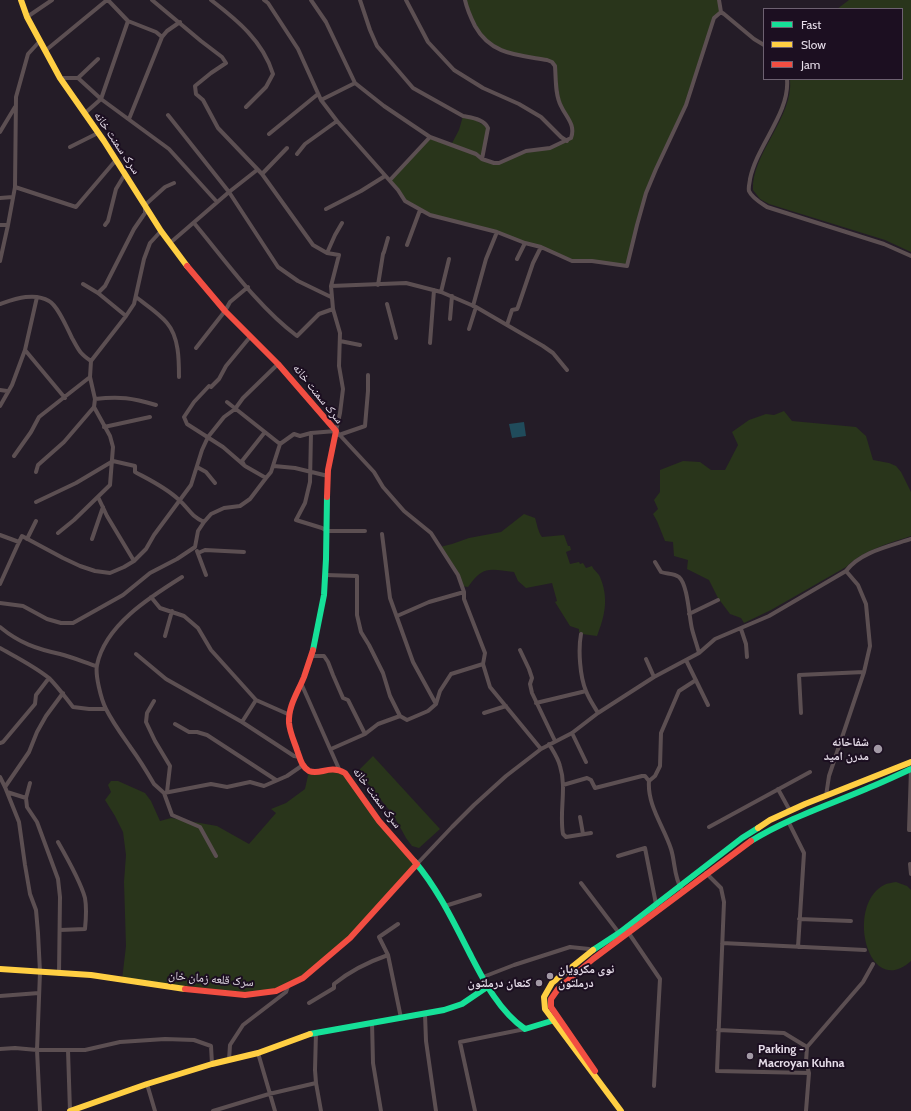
<!DOCTYPE html>
<meta charset="utf-8">
<style>
body{margin:0}
#map{position:relative;width:911px;height:1111px;overflow:hidden;background:#241c27;font-family:Cabin,sans-serif}
canvas{display:block}
.legend{position:absolute;left:763px;top:8px;width:140px;height:72px;box-sizing:border-box;background:#1c0f21;border:1px solid #6d6171;margin:0;padding:5px 7px;list-style:none;font-size:12px;color:#e6dde9}
.legend li{display:flex;align-items:center;gap:8px;height:20px}
.legend b{width:20px;border:1px solid #6d6171}
</style>
<div id="map">
<canvas width="911" height="1111"></canvas>
<ul class="legend">
<li><b style="height:5px;background:#16e098"></b>Fast</li>
<li><b style="height:5px;background:#ffcf43"></b>Slow</li>
<li><b style="height:5px;background:#f24e42"></b>Jam</li>
</ul>
</div>
<script>
const ctx = document.querySelector('canvas').getContext('2d');
ctx.lineJoin = 'round';
function fillPath(path, color) {
  ctx.fillStyle = color;
  ctx.fill(path, 'evenodd');
}
function stroke(path, color, width, dash) {
  ctx.strokeStyle = color;
  ctx.lineWidth = width;
  ctx.lineCap = dash ? 'butt' : 'round';
  ctx.setLineDash(dash || []);
  ctx.stroke(path);
}
function label(font, color, halo, rows, align = 'center') {
  ctx.font = font + ' Cabin,"Noto Naskh Arabic",sans-serif';
  ctx.lineWidth = 4;
  ctx.setLineDash([]);
  ctx.textBaseline = 'middle';
  ctx.strokeStyle = halo;
  ctx.fillStyle = color;
  for (const [text, x, y, turn = 0] of rows) {
    ctx.save();
    ctx.translate(x, y);
    ctx.rotate((+turn || 0) * Math.PI / 180);
    ctx.textAlign = isNaN(turn) ? turn : align;
    if (halo) ctx.strokeText(text, 0, 0);
    ctx.fillText(text, 0, 0);
    ctx.restore();
  }
}
fillPath(new Path2D(`
 M465 0H719L721 12 716 15 687 100 646 193 627 266 577 261 497 232 430 215 405 201 390 180 430 137 451 145 459 130 463 116 472 118 488 128 482 159 494 163 520 154 550 148 571 138 573 131 561 106 555 66 552 62C530 58 494 54 481 35 474 26 470 10 465 0Z
 M849 0H911V252L885 240 769 204 760 199 753 190C751 154 794 117 790 79H902V9H837Z
 M784 411 792 421 856 427 866 436 873 460 889 463 896 466 901 472 911 492V536C887 544 864 550 846 567L771 610 744 623 741 618 730 614 718 598 709 580 687 569 688 560 674 556 673 542 665 541 657 521 653 514 658 509 654 500 660 492V470L683 461 700 462 711 470H725L738 445 732 432 749 420 766 414 774 415Z
 M524 514 535 518C537 524 538 532 542 537L564 535 568 546H570L571 550 566 552 570 564 579 562 580 564 583 563 586 568 592 566C594 571 598 572 600 577 609 598 605 616 597 636L582 634V632H579V629L570 626 555 602 557 601 552 583 526 588 518 581 514 572C490 569 483 565 468 587L462 586 458 575 440 547 452 544 469 538 501 532Z
 M373 756 440 829 419 848 412 846 406 838 394 816 370 786 359 770Z
 M339 769 358 793 417 864 371 916 303 978 261 994 122 980 126 946 124 882 126 855 123 832 115 816 105 800 111 792 108 785 111 781H118L145 793 151 801 160 821 171 818 217 826 249 844 276 813 271 809 286 803 305 789 309 771Z
 M896 882 907 886 911 890V961C868 1000 845 905 884 885 887 883 892 883 896 882Z`), '#29351b');
fillPath(new Path2D(`
 M524 422 526 436 512 438 509 424Z`), '#204b5b');
stroke(new Path2D(`
 M108 0 128 21 156 32 162 37
 M152 0 201 41 222 57 226 63 211 73 195 86 196 94 203 100 218 128 262 174 313 245 327 253 339 255 331 286 333 309 340 333 339 366 343 389 340 413 336 431
 M211 0C237 20 263 41 273 74L266 87 246 107
 M264 0 268 3 298 49 321 100 337 121 398 190 405 201 430 215 497 232 525 243 541 247 572 261H592L627 266 637 225 646 193 656 169 686 105 714 18 721 12
 M311 0 326 22 355 83 384 106 430 137 476 154 482 159 494 163H499L526 151 550 148 571 138C576 125 566 117 561 106 555 95 556 78 555 66L552 62 547 60C518 55 491 55 475 26 471 18 467 9 465 0
 M360 0 370 30 377 46 413 88 463 116C472 118 484 119 488 128L482 159
 M406 0 428 42 454 70 483 88 519 104 541 117 561 137 567 141
 M719 0 721 12 724 14 754 39 764 45
 M27 17 52 0
 M45 51 107 0
 M60 78H78L101 99 169 149 217 202
 M78 78 98 59
 M787 79C790 113 757 145 750 179 750 182 748 187 749 191 752 198 761 203 767 207L884 244 911 256
 M321 100 355 83
 M84 114 101 99 128 21
 M168 115 229 192 278 267 298 281 331 297
 M129 119 162 37 167 31 180 22
 M0 132 15 107
 M269 134 318 94
 M70 147 98 133
 M297 154 305 144 337 121
 M262 174 287 148
 M390 180 430 137
 M15 187 76 207 116 160
 M0 198 13 197
 M326 209 361 191 385 176
 M194 223C225 260 258 307 297 336L319 314 333 309
 M0 225H8
 M105 225 108 221 116 189 125 174
 M170 243 229 192 257 170
 M407 245 420 210
 M327 253 335 235 342 223
 M517 259 525 243
 M0 261 8 225 15 187 16 97 28 54 39 42
 M83 284 98 293 126 316
 M378 285 383 254 384 252 388 238
 M331 286 406 283 441 292 476 307 543 346 553 353 567 370
 M441 292 449 259
 M98 293 105 286 134 229 145 213V205L165 187 174 183
 M136 297C146 305 159 313 167 323 179 337 179 360 179 377
 M0 304C15 299 34 292 49 301 58 306 67 328 72 338 79 350 79 353 91 361
 M387 304 396 338
 M473 306 486 259 497 232
 M450 319 452 296
 M507 325 512 310 517 309 518 307 533 263 541 247
 M469 329 476 307
 M250 337 226 366 219 379 211 387 209 386 194 402 184 417 187 424 223 447 245 466 266 478
 M340 341 360 345
 M430 343 434 290
 M196 348 225 311 230 302 248 287
 M25 350 65 398
 M0 390 7 391
 M95 399C120 396 132 398 156 405
 M227 402 280 444
 M0 406 12 385 25 350 37 297
 M104 427 150 417
 M336 431 374 472 383 487 404 511 431 533 458 575 464 592V599L485 653 483 664 490 687 541 749
 M311 433 310 482 305 503 296 520 322 528 327 531H365
 M339 435 365 426 368 391V375
 M14 456 31 432 39 417 90 377
 M244 465 242 461 265 432
 M274 466 295 468 328 476
 M197 467 206 472 215 483
 M36 472 38 465 64 442 94 407
 M98 497 107 516 134 561
 M36 502 76 483 113 461 135 466V472C150 480 165 487 178 499 189 508 189 515 204 522
 M58 533 74 520 110 485 113 447 110 436 94 407 95 399 90 377 91 361 126 316 134 304 144 259 150 243 161 231
 M382 534 390 598 413 662 436 704
 M0 535 19 542 22 536 63 558 80 566 95 571 110 573 124 567 134 561 146 549 154 535 191 485 202 450 208 437 224 417 235 409 243 398 278 364
 M27 539 36 521
 M92 539 103 507
 M197 551 206 575
 M198 553 205 550 244 552
 M655 562 661 572C666 574 674 573 679 577 688 585 689 617 692 629 694 637 697 645 699 653
 M326 575 357 576V615L361 632 369 645 383 673 390 696 400 716
 M182 577C150 597 105 625 97 665 95 675 101 699 106 709 113 723 122 735 131 748 139 759 147 772 154 784L164 793 172 815 200 827 216 856
 M0 584 19 542
 M151 597 160 608 184 616 198 628 211 650 256 700 242 722
 M0 603 23 606 47 619 61 623H73L123 595 150 573 177 559 195 547 198 531 204 522 211 514 224 508 240 506 250 499 266 478 271 472 280 444 294 434 300 436 311 433 336 431
 M689 614 718 600
 M397 616 429 602 464 592
 M0 627C19 643 37 649 60 654 72 657 84 662 96 666
 M741 629 746 644 747 657
 M581 634C578 650 580 677 586 691 589 699 594 706 598 713
 M165 636 172 611
 M0 648C16 657 34 666 49 678 58 687 65 697 73 707L89 709H106
 M520 650 529 669 532 678 530 684 532 693 555 741
 M136 654 166 679 242 722 294 756 300 757
 M311 656H324L328 662 333 675 343 698 348 700 365 734
 M646 659 654 677
 M686 660 708 705
 M301 683 339 769
 M256 700 290 715
 M154 701 147 713 146 722 155 741 170 766 167 792
 M536 703 586 691
 M484 713 506 706
 M801 713 799 675 864 672
 M175 724 189 732H197L207 735 276 780
 M572 733 586 762
 M0 743 3 742 35 704 36 695 49 678
 M549 744C553 751 558 758 560 766 567 788 559 812 563 834L566 837 591 833
 M331 749 365 734 378 724 400 716 407 720 428 711 436 704 440 691 451 674 483 664
 M911 769 909 830H911
 M0 777 5 787 19 822 25 865 30 894 36 910 38 933 40 972 37 1050 40 1111
 M563 785 587 778 591 780 595 788 642 776H645L649 781
 M5 787 29 752 37 732 46 716 63 693
 M778 789 789 809 788 812
 M7 792 26 798 30 783
 M164 793 211 784 227 787 250 782 264 786 287 776 303 765
 M826 796 829 776 864 672 870 646 866 604 858 585 846 571
 M26 798 27 807 37 822 58 879 60 897 59 974
 M580 817 583 834
 M788 821 804 853 798 947
 M709 827 810 772
 M58 842C66 856 81 883 85 898 87 909 86 919 85 929L60 930
 M618 856 645 848 656 904
 M417 864 452 827 474 805 506 776 541 749 572 733 598 713 654 677 699 653 715 639 769 616 846 571C860 552 890 546 911 539
 M910 864 911 874
 M706 873 721 888 724 902 717 1071 809 1073
 M581 883 619 933
 M681 888C674 877 675 861 671 849 664 827 647 805 649 781L655 776 660 766 661 733 679 691 696 680
 M445 906 480 895
 M799 919 851 921
 M398 924 379 937 388 955 401 1018
 M628 932 660 979 654 1086
 M722 943 865 950
 M483 977 514 965 570 947 589 949 590 952
 M0 996 39 993
 M309 1003 334 988V984C350 971 368 962 388 955
 M425 1014 426 1041 436 1111
 M372 1022 373 1063 381 1111
 M718 1030 784 1033 807 1047
 M316 1032 315 1070 316 1083 321 1111
 M0 1049 15 1048 37 1050H85L120 1042 165 1039 194 1040 211 1046 212 1064
 M68 1050 70 1111
 M258 1053 275 1111
 M229 1060 230 1045 243 1025 286 992 288 986
 M147 1084 155 1111
 M213 1111 269 1094 316 1083
 M475 1111 460 1042 525 1029
 M806 1111 809 1073 806 1062 807 1047 863 982 873 964`), '#5c4f52', 4);
stroke(new Path2D(`
 M313 650 324 595 326 559 327 497
 M751 841C789 818 826 806 866 789 881 783 896 776 911 769
 M415 862C438 889 454 923 470 954 484 981 499 1011 525 1029L558 1019
 M593 950 619 933 742 838 758 828
 M310 1034 444 1010 462 1004 487 987`), '#16e098', 6);
stroke(new Path2D(`
 M21 0 27 17 60 78 104 141 161 231 187 266
 M758 828 770 820 805 804 911 762
 M593 950 552 983 544 997 545 1009 621 1111
 M0 969 91 975 185 989
 M70 1111 147 1084 212 1064 258 1053 310 1034`), '#ffcf43', 6);
stroke(new Path2D(`
 M187 266 225 311 278 364 336 431 328 470 327 497
 M313 650C310 659 307 668 304 677 298 692 288 706 289 723 290 733 294 741 297 750 300 758 301 766 309 771 320 776 329 764 345 773L379 821 415 862
 M185 989 245 995 276 991 303 978 350 938 417 864
 M595 1071 551 1007V999L558 989 593 959 751 841`), '#f24e42', 6);
for (const [x, y, r, color] of [
 [878,749,5,"#a299a5"],
 [550,976,4,"#a299a5"],
 [539,983,4,"#a299a5"],
 [750,1056,4,"#a299a5"]
]) {
  const dot = new Path2D();
  dot.arc(x, y, r, 0, 2 * Math.PI);
  ctx.fillStyle = color;
  ctx.fill(dot);
  stroke(dot, '#1c0f21', 1.5);
}
label('12px', '#e6dde9', '#1c0f21', [
 ["سرک سمنت خانه",117,143,56],
 ["سرک سمنت خانه",318,394,51],
 ["سرک سمنت خانه",377,798,53],
 ["سرک قلعه زمان خان",211,979,5]
]);
label('bold 12px', '#e6dde9', '#1c0f21', [
 ["شفاخانه",869,742],
 ["مدرن امید",869,756],
 ["نوی مکرویان",558,969,"left"],
 ["درملتون",558,983,"left"],
 ["کنعان درملتون",531,983],
 ["Parking -",758,1049,"left"],
 ["Macroyan Kuhna",758,1063,"left"]
], 'right');
</script>
